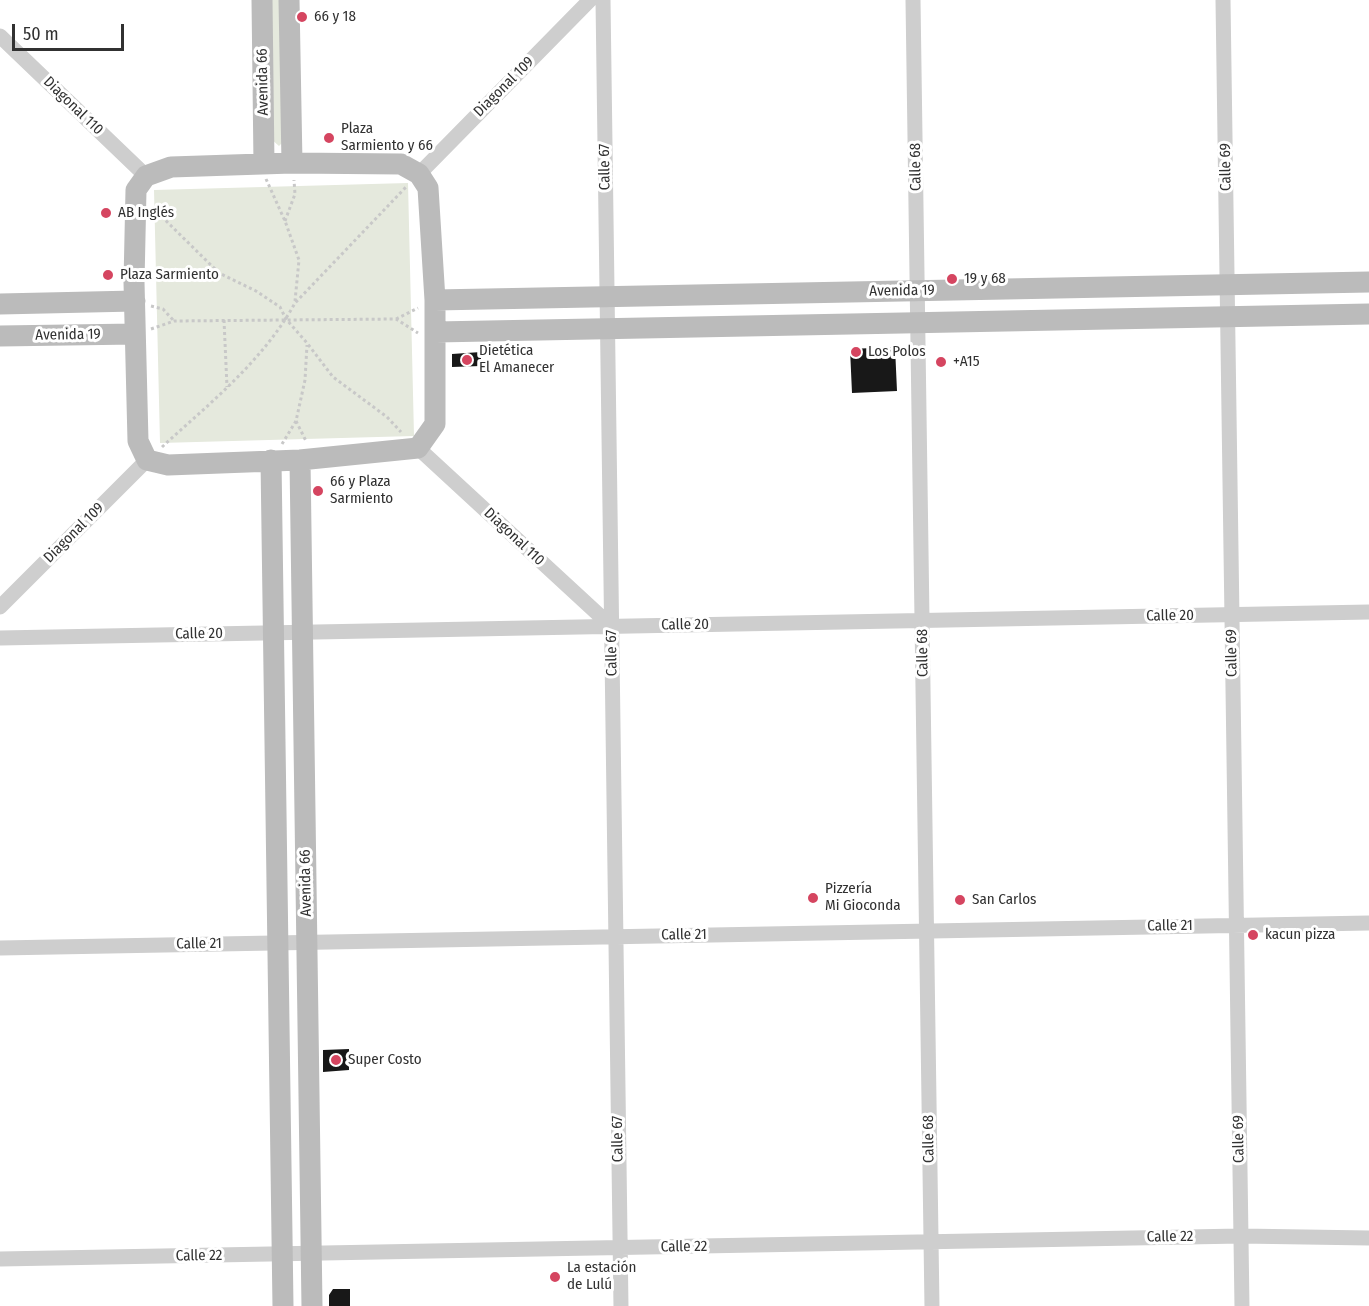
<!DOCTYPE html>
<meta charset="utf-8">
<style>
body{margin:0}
#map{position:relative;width:1369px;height:1306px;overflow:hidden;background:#fff;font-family:"Fira Sans Condensed",sans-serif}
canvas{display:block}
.scale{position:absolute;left:12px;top:24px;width:112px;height:27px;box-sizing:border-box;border:3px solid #313131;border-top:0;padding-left:8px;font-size:18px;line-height:21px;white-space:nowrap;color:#313131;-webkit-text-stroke:4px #fff;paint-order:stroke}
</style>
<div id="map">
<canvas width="1369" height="1306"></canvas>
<div class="scale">50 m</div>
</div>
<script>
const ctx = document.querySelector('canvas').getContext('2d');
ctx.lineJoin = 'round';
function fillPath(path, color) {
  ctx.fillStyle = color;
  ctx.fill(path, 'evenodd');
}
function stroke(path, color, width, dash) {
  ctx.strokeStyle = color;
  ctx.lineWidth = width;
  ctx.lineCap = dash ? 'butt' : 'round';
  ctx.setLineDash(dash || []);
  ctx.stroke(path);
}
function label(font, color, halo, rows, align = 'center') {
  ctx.font = font + ' "Fira Sans Condensed",sans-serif';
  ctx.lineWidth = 6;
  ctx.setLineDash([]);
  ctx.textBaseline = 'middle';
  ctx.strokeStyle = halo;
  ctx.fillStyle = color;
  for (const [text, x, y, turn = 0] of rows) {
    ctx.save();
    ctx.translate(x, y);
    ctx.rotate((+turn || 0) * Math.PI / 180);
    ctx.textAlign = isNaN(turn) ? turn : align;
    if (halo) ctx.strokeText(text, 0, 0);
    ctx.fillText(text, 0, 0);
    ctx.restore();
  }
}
fillPath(new Path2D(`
 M269 0H285L287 138 279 146 271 139Z
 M408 183 414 436 160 443 154 190Z`), '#e5e9dd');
fillPath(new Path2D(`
 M895 347 897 391 852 393 850 349Z
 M481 352V366L452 367V354Z
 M349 1049V1070L323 1072V1050Z
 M333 1289H350V1306H329V1295Z`), '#181818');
stroke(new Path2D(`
 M266 179 285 221 299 260 295 301
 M153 208 219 273 256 291 280 307 286 319 307 343 333 377 387 417 401 432
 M285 221 295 194 294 180
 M151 306 163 309 174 321
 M396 319 418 308
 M224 320 227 387
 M151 329 174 321 396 319 418 333
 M296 421 306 441
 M282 444 296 421 305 380 307 345
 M162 447C210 403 263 361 295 303L407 186`), '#c8c8c8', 3, [3, 3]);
stroke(new Path2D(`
 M603 0 621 1306
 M913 0 932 1306
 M1223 0 1242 1306
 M0 36 146 176
 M419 174 590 0
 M418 448 611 626
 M0 607 147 460
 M0 638 1369 612
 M0 948 1369 923
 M0 1259 1241 1236 1369 1238`), '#cecece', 15);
stroke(new Path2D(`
 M262 0 264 164
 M289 0 292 163
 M292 163 401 164 419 174 428 188 435 300V424L418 448 300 460 168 465 147 460 138 441 134 282 136 190 146 176 171 167Z
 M435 300 1369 282
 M0 304 135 301
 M436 332 1369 314
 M0 336 135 334
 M271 460 283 1306
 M300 460 312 1306`), '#bbb', 21);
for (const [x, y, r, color] of [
 [302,17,6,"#d54560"],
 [329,138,6,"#d54560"],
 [106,213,6,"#d54560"],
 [108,275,6,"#d54560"],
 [952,279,6,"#d54560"],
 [856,352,6,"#d54560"],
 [467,360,6,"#d54560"],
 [941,362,6,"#d54560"],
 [318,491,6,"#d54560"],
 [813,898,6,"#d54560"],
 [960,900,6,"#d54560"],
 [1253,935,6,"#d54560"],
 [336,1060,6,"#d54560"],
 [555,1277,6,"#d54560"]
]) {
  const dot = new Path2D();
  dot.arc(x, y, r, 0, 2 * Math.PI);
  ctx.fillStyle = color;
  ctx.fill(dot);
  stroke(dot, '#fff', 2);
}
label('15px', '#313131', '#fff', [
 ["66 y 18",314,17],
 ["Plaza",341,129],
 ["Sarmiento y 66",341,146],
 ["AB Inglés",118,213],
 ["Plaza Sarmiento",120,275],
 ["19 y 68",964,279],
 ["Dietética",479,351],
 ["El Amanecer",479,368],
 ["Los Polos",868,352],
 ["+A15",953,362],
 ["66 y Plaza",330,482],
 ["Sarmiento",330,499],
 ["Pizzería",825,889],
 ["Mi Gioconda",825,906],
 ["San Carlos",972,900],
 ["kacun pizza",1265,935],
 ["Super Costo",348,1060],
 ["La estación",567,1268],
 ["de Lulú",567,1285]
], 'left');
label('15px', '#313131', '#fff', [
 ["Avenida 66",263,82,-91],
 ["Diagonal 109",504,87,-45],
 ["Diagonal 110",73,106,44],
 ["Calle 67",605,167,-91],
 ["Calle 68",916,167,-91],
 ["Calle 69",1226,167,-91],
 ["Avenida 19",902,291,-1],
 ["Avenida 19",68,335,-1],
 ["Diagonal 109",74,533,-45],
 ["Diagonal 110",514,537,43],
 ["Calle 20",1170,616,-1],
 ["Calle 20",685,625,-1],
 ["Calle 20",199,634,-1],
 ["Calle 67",612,653,-91],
 ["Calle 68",923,653,-91],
 ["Calle 69",1232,653,-91],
 ["Avenida 66",306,883,-91],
 ["Calle 21",1170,926,-1],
 ["Calle 21",684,935,-1],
 ["Calle 21",199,944,-1],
 ["Calle 67",618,1139,-91],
 ["Calle 68",929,1139,-91],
 ["Calle 69",1239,1139,-91],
 ["Calle 22",1170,1237,-1],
 ["Calle 22",684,1247,-1],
 ["Calle 22",199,1256,-1]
]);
</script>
